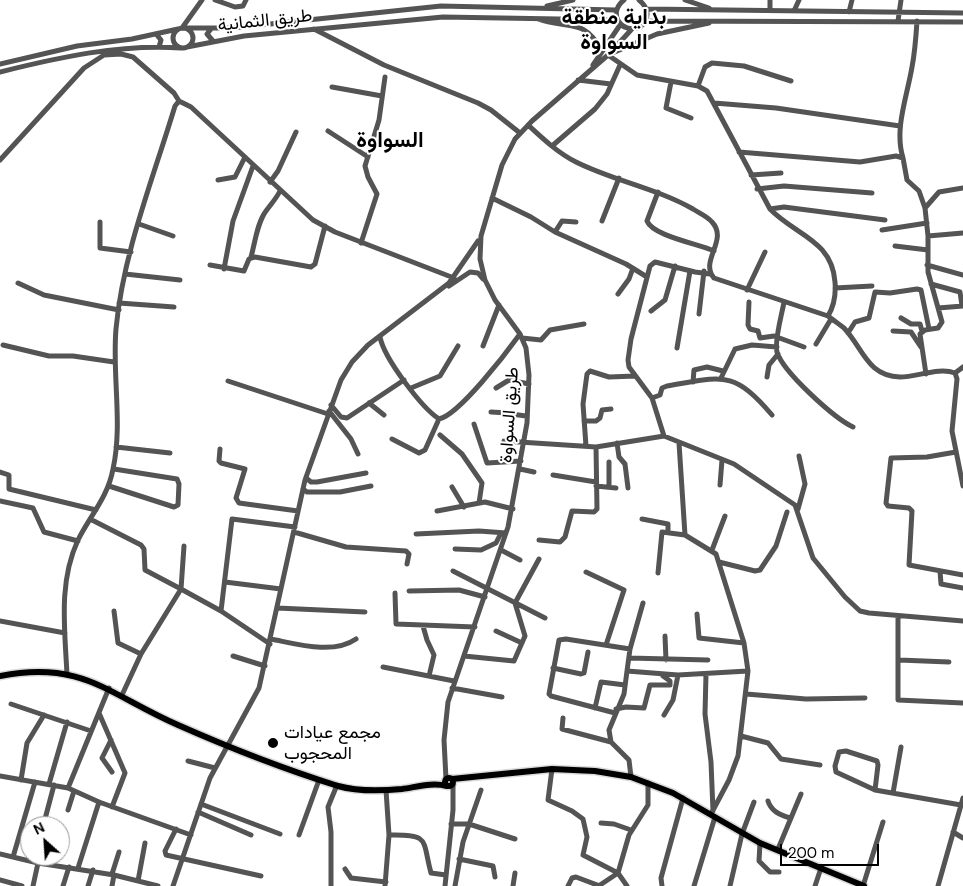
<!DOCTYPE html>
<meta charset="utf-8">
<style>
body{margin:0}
#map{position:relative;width:963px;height:886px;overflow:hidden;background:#fff;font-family:"DM Sans",sans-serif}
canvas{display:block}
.north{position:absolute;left:20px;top:816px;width:50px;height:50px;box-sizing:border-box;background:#fff;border:1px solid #999;border-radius:50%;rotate:334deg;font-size:14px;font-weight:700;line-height:20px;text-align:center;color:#000}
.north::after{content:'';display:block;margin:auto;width:18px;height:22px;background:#000;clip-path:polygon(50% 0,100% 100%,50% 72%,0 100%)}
.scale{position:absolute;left:780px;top:844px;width:99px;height:22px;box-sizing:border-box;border:2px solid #000;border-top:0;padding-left:6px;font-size:15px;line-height:18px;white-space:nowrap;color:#000;-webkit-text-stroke:4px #fff;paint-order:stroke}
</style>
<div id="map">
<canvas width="963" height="886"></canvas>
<div class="north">N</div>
<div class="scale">200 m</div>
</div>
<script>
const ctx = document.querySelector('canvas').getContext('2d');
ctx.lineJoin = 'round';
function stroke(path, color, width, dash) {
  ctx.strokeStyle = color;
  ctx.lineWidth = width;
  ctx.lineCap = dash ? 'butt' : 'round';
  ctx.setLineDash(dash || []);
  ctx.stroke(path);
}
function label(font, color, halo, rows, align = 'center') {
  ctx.font = font + ' "DM Sans",Vazirmatn,sans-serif';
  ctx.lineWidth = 4;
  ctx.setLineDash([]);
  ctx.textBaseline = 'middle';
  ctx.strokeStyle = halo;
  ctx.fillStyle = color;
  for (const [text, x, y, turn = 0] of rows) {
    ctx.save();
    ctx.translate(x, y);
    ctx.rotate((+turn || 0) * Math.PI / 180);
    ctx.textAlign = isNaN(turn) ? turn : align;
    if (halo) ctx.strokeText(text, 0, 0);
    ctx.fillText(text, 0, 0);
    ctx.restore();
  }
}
const major = new Path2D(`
 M0 676C83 660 109 695 178 725 230 748 284 769 338 786 359 792 381 791 402 789 417 787 432 782 447 786
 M445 782a4 4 0 1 1 8 0a4 4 0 1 1-8 0Z
 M452 779 552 769 595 771 631 777 673 793 760 843 864 886`);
stroke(major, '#dbdbdb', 9);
stroke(new Path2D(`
 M215 0 235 7 243 6 246 0
 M624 0C607 13 621 35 640 27 650 19 649 8 639 0
 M685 0 709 8
 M770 0V10
 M547 6 573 0
 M647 9 963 13
 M794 11 799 0
 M849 12 852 0
 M538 19C569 30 584 17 602 51
 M646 21 963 22
 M898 21 901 0
 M173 38a10 10 0 1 1 20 0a10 10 0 1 1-20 0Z
 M182 28 202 0
 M184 28H232L441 6 616 10
 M211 29 207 34 213 41
 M314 29 384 65 478 103 491 110 520 133
 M156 34 161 40 159 47
 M187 47 244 36 443 17 617 20
 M610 54 657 34 709 23
 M608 55 637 75 698 86 707 91 770 209C795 235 832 240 835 282 836 294 834 306 828 316
 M0 64 77 46 132 39 178 29
 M593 65 620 25
 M0 72C60 57 119 44 181 48
 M578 80 611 84
 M671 82 666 108 691 118
 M698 86 705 67 712 63 744 66 791 81
 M332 87 382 96
 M714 103 776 108 900 126
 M528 125C542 138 558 153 576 162 614 181 656 188 693 209 699 213 707 216 712 222 729 240 699 261 714 278L828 316C833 320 839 324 844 328 863 348 867 376 900 377 917 377 939 367 955 373L957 379 952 431 963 486
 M328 131 368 157
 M552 146 595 109 607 94 620 65
 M739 152 860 162 896 156 903 158 907 180 919 191 925 208 928 236V272L942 322 938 328 925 330 920 334 926 374
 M903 158C894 129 907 97 912 67 915 52 916 37 917 21
 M0 160 84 68 104 55 121 54 133 57 174 93 179 101 191 107 313 220 335 232 454 278
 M751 175 781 173
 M218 180 235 177 245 157
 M270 182 278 171 296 132
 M757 189 784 186 872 193
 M658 192 647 221C653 236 699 244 714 251
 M492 198 531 217 555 232 626 264 647 277
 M925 208 939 192 963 188
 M770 209 784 207 885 220
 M602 221 619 178
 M100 222V248L131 252
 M139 224 173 236
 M882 230 927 223
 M555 232 562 221 576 222
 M928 236 963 233
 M361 243 377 194 368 177 365 166 379 120 385 77
 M895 246 928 250
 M251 257C255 243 257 223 266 211 271 204 276 199 280 191
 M210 265 244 271 249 259 255 257 311 267 315 264 325 226
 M927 265 963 275
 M224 269 233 221 253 166
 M125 274 180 280
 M18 283 44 295 119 310
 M931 284 960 292 962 306
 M449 286 470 272 478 273 483 279
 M835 288 872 286
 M747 290 765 252
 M618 294 629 279 633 268
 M749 302 748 325 750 329 758 331 760 338 774 336 804 347
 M784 302C782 314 774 341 777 352 783 372 834 418 853 427
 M119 303 174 307
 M938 308 963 306
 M651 311 665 300 675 266
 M699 314 704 271
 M901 318 911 324H920L922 331
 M893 331 911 332 921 347
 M848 333 855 322 869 318 875 292 890 293 917 289 921 290 929 329
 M380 337C384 358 421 407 439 419
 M522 338 541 340 550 330 584 324
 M816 344 831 319
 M3 345 49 356H73L114 362
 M483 346 499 305
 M677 348 690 271
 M955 373 963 367
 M767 377 769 365 778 354
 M721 378 735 349 752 345 777 347
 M228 381 328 414
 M693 382 694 370 707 367 723 371
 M411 388 440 376 458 346
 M496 388 509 380 529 384
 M652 398 660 395 662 388 667 386C722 377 733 369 772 415
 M369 403 384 415
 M331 405 341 417 347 418 404 380
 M329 411 351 439 358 454
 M491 412C504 412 514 415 527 416
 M584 421H596L600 418 602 410 611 409
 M474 424 487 463 521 461
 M440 435 462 454 482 483 479 503
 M664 436 652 398 629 367 628 360 631 339 650 266 655 262 695 272 710 274
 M392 439 419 453 425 450 439 419C459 415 507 352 520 334
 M504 441 596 447 664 436 734 464 795 505 813 558 845 597 860 611 869 613 963 621
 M617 443 619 457 625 464 628 488
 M679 443 685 535 716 554 744 643 748 671 738 756 729 780 711 814
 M586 446 583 404 587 374 590 371 609 377 635 376
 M116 447 170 453
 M220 449 219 461 221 463 245 469 236 498 239 503 298 511
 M956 452 927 457 891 458 886 503 888 506 909 508 912 511 909 565 963 575
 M520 469 534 472
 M0 472 9 475V489L96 510
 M553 475 596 482
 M306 478 311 482H317L366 473
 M720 485 722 460
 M109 486 174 507 178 505 179 484 177 479 114 469
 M596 486 616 488
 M452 487 464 507
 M609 487V462
 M303 489 307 492H340L371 486
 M0 501 33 508 44 532 78 541
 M798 509 805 484 799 456
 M437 511 485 502 513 509
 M90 519 141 545 144 549 145 570 181 589 184 546
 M642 519 668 524V532
 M294 532 346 547 406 551 409 554 407 564
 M416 534 479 531 506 533
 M539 540 560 542 565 537 572 511 594 512 597 509 596 447
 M455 549 481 550 496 543 501 533
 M501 550 520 560
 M712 550 725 516
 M719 562 755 571 760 570 776 546 787 512
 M453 571 545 618
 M940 571 941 584 963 588
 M586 572 624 590 606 645
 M658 573 662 532 685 535
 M225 582 281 589
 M409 591 459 590 485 597
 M395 593 396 624 475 627
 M277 608 365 612
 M114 611 118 643 141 654
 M221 611 270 644
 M697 614 699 638 744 643
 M898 616V700L963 703
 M0 621 65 633
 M423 626 427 640 434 655 429 676
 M496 631 522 643
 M665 636 666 660
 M271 639C297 644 333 655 356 639
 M233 656 265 666
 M464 656 514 661 525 636 515 603 539 559
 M629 658 708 660
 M899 660 949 662
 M383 667 454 681
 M553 668 581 674 584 673 588 652
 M627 671 630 649 643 603
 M706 674 705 714 711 762 713 811
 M67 675C65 630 58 583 78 540 90 516 108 497 113 469 123 424 112 375 116 329 123 253 153 179 175 106L179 101
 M452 688 502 697
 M746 694 806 699 865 698
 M122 695 141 654 181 589 221 611 232 519 295 527
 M11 704 91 731
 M595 708 601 682 625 685
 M616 709 626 707 644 708 650 685H670V681L663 676
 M99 713 125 773 112 807
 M615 713 551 696 549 694 559 640 566 639 630 649
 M664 715 673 700 678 675
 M563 718 562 729 611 742
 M741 736 768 743 781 759 820 765
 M111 740 102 758 112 772
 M188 761 215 768
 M552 769 548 800 572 811 583 819 587 837 583 855 618 873 627 886
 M0 776 68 788 99 802 191 835
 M631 777 629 760 611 742 609 730 624 694 627 671 678 675 748 671
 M446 779 444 740 448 702 508 527 527 423 529 375 526 348 520 334 495 300 485 280 480 259 481 236 502 165 515 139 532 121 608 55 631 30
 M21 780 27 743 44 715
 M49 784 67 722
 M68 788 109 688
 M875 790 878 765 877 761 846 751 839 752 835 766 836 772 875 790 961 805
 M893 793 901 747
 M768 801C771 811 782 816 791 818
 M201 804 280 834
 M68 810 74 791
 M198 812 251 835
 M45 819 54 785
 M601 823 614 824 631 830
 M451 824H469L515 839
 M176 829 165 851 166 855 261 876
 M953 832 963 838
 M299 835 319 780
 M389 835C431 834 422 840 431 873L446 875
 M760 843 759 861 770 872H779
 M778 849 801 794
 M0 854 38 863 114 875 158 886
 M13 857 35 782
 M459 859 493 866 495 877
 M78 868 99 802
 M345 869 351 878 386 882
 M112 874 119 852
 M0 880 22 886
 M138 881 145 843
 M600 885 618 873 629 835 648 805V783
 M33 886 38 863
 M63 886 69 867
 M88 886 93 870
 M112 886 114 875
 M173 886 210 778 259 688 305 480 341 380 352 362 368 345 449 283 478 241
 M331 886V832L328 807 337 785
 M385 886 389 835 386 790
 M445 886 453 810V784
 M455 886 463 842 481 790
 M513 886 515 873
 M568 886 572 878 576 877 600 886
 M662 886 661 878 683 798
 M694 886 715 817
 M730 886 742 834 754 802
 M815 886 821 868
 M863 886 883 822
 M938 886 963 798`), '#545454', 5);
stroke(major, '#000', 6);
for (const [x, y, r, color] of [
 [273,743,6,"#000"]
]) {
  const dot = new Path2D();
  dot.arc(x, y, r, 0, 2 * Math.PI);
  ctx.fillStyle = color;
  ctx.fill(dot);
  stroke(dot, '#fff', 2);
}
label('18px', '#000', '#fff', [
 ["طريق الثمانية",265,21,-6],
 ["طريق السواوة",510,415,-86]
]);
label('18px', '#000', '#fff', [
 ["مجمع عيادات",284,733],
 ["المحجوب",284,754]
], 'left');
label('bold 22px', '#000', '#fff', [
 ["بداية منطقة",614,18],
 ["السواوة",614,43],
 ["السواوة",390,141]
]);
</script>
